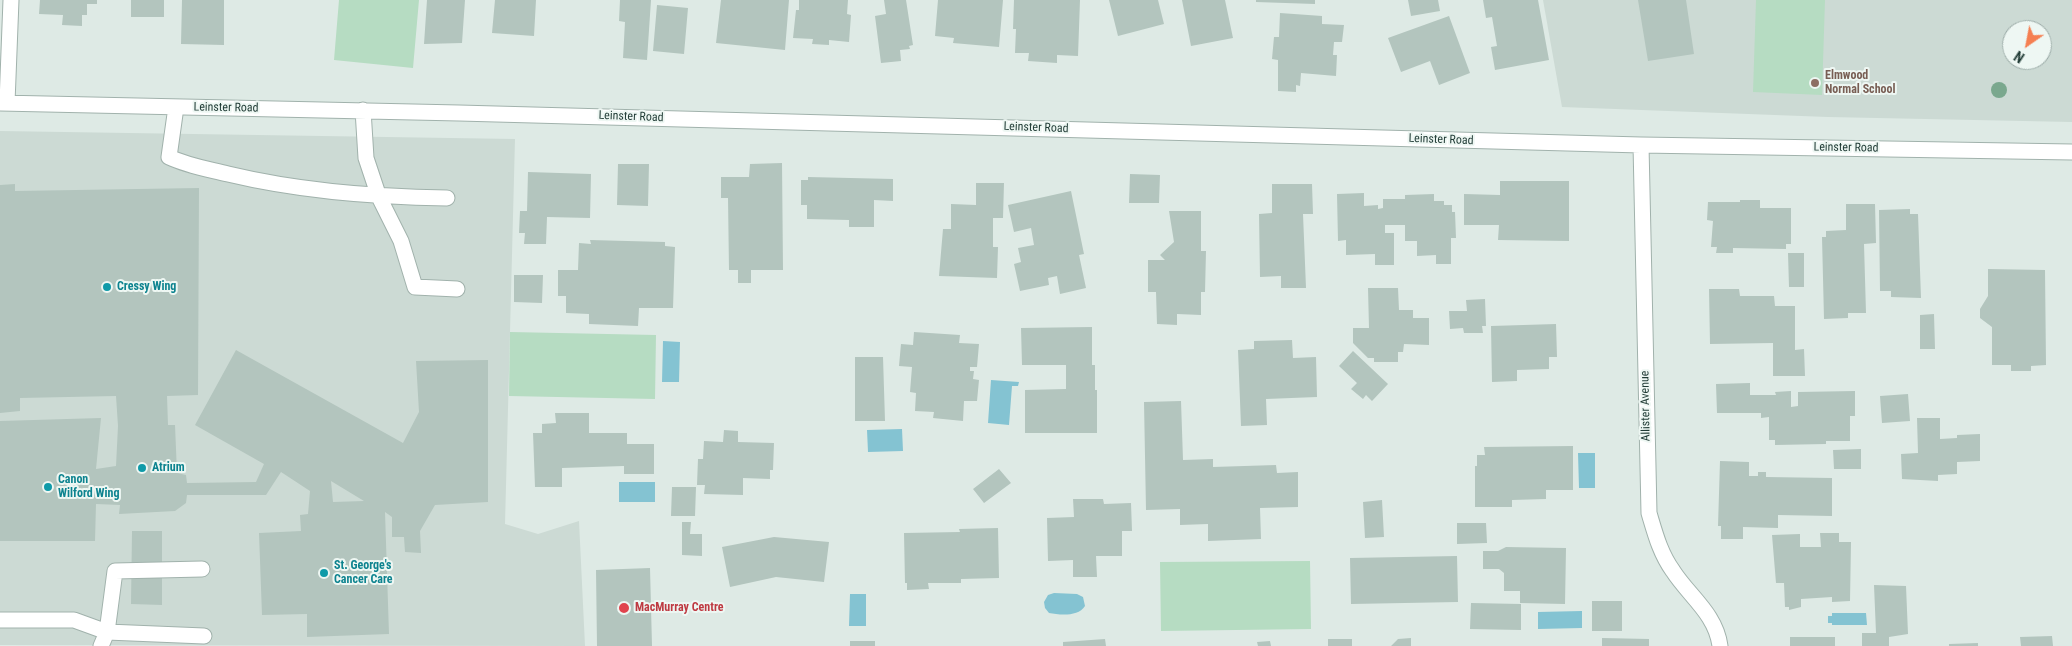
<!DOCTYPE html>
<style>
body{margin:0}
#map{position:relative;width:2072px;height:646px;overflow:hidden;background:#deeae5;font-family:"Roboto Condensed",sans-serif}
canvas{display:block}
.north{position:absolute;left:2002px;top:20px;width:50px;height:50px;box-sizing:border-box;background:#eef7f3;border:1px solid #9baba7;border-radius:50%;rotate:213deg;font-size:14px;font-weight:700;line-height:20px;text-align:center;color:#1f3a34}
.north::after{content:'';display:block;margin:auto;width:18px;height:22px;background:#f57f51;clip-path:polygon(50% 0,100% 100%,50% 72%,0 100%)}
</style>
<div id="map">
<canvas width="2072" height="646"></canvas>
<div class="north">N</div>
</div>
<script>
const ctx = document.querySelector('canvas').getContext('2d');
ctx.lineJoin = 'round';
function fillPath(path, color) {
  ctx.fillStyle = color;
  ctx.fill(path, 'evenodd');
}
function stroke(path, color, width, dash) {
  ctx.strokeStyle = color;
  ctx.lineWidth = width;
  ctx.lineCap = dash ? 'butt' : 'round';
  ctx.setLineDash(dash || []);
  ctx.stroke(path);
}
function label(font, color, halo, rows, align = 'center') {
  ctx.font = font + ' "Roboto Condensed",sans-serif';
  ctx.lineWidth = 4;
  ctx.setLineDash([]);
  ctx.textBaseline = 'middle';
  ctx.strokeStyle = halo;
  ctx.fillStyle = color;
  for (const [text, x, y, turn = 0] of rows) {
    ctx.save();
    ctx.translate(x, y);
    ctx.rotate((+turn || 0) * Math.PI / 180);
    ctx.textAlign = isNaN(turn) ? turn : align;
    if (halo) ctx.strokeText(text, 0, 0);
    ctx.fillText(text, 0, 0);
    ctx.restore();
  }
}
fillPath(new Path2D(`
 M1543 0H2072V122L1828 117 1562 107ZM2012 30H2042V60H2012Z
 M0 131 515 139 505 524 538 534 579 521 585 646 0 645Z`), '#ccdad4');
fillPath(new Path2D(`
 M339 0H419L413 68 334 60Z
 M1756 0H1825L1822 95 1753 92Z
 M510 332 656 335 655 399 509 396Z
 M1310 561 1311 629 1161 631 1160 562Z`), '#b6dcc2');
fillPath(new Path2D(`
 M663 341 680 342 679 382H662Z
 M991 380 1019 382 1018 386H1012L1009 425 988 423Z
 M902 429 903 451 868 452 867 430Z
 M1578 453H1595V488H1579Z
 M619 482H655V502H619Z
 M1054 593 1077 594 1083 597 1085 606C1078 617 1060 615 1049 613L1045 608 1044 602 1048 595Z
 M850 594H866V626H849Z
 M1582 611V628L1538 629V612Z
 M1832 613H1866L1867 625H1832V623H1828V616H1832Z`), '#84c3d2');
fillPath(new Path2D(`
 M40 0H97V4H87V15H82V26L62 25 63 15 39 14Z
 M131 0H164V17H131Z
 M182 0H224V45L181 44Z
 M427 0H465L462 43 424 44Z
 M495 0H536L534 36 492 33Z
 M620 0H651L647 60 623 58 625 22 619 21Z
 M721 0H789L785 50 716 43Z
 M799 0H848L847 14 851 15 849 42 829 40V45L812 44 813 39 793 38 796 10H799Z
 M884 0H906L913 45 909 46 910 49 900 50 901 61 881 63 875 16 886 14Z
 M938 0H1003L999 47 953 43 954 38 935 36Z
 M1014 0H1080L1078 56 1057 55V63L1028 61 1029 53H1015L1016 29H1013Z
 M1109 0H1158L1164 24 1118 36Z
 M1182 0H1225L1233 38 1191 46Z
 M1256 0H1315V4L1256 2Z
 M1408 0H1438L1440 11 1411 16Z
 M1483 0H1538L1549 60 1495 70 1491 47 1497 46 1492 17 1486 18Z
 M1638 0H1686L1694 54 1648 61Z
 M657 5 688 8 684 54 653 51Z
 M1280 13 1322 16V24L1344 25 1342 42H1334L1333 55H1337L1336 76 1301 73 1300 86 1296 85V92L1278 91V60L1272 59 1274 37H1279Z
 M1449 16 1470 73 1439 85 1430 61 1401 72 1388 38Z
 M782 163 783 270H751V283H738V270H729L728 198H721V177H749L750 164Z
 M618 164H649L648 206 617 205Z
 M528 172 591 174 590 218 547 217 546 244H524L525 233H519L520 211H527Z
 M1130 174 1160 175 1159 203H1129Z
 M808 177 893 179V201L874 200V227H849V220L807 219V205H801V180H808Z
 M1500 181H1569V241L1498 240 1499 225H1464V194L1500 195Z
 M976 183H1004L1003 218H993V247H998L997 278 939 276 943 229H951V204L976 205Z
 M15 184V191L199 188 198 395 167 396 168 425H175L177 473 186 475 187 483 256 482 264 464 195 425 236 350 403 443 419 412 416 361 488 360V502L435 505 420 531 421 553 405 552 404 537H392V517L385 512 389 634 307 637V614L262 615 259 533 301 531 300 515 308 514 310 491 281 472 266 495H187L186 503 175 511 119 514 120 505 96 504 95 541H0V421L101 418 96 469 116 466 118 426 116 396 20 398V411L0 413V185ZM331 481 364 501 333 502Z
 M1272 184H1312L1313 214H1303L1306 288H1281V276L1260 277 1259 214 1272 213Z
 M1071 191 1084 254 1079 255 1086 288 1060 294 1057 276 1048 278 1049 285 1020 291 1014 264 1021 262 1018 248 1034 245 1031 228 1014 232 1008 205Z
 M1364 193V206L1378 205V209L1383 208V199H1405V195L1434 194V201H1444V205H1452V212H1455L1456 238H1451V264H1436V255L1417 256V241H1405V225H1385V233H1394V265H1375V254L1346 255V240L1338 241 1337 194Z
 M1740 200H1760V208H1791V244H1786V249L1733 248V253H1716L1717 247H1711L1713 221 1707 220 1708 202H1740Z
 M1846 204H1875L1876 243 1864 244 1866 313H1848V318L1824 319 1822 237H1826V231L1846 230Z
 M1910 209V214H1918L1921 298 1891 297V291H1880L1879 210Z
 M1169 211H1201V251H1206L1205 292H1201V315L1177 314V325L1157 324 1156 292H1148V260H1165L1160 255 1174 242Z
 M590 240 665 242V246L675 247 673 308H639L638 326 589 324V314L566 313V296H558V270H578L579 243 591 244Z
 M1788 253H1804V287H1789Z
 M1988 269 2045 270 2046 365 2031 366V371H2011V365H1992V327L1980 318V309L1988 296Z
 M514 275H543L542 303 514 302Z
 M1368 288H1398L1399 310H1413V318H1429V345L1404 344 1403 352H1398V362H1374V358H1368L1353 343V328H1369Z
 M1709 289H1739L1740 296H1774L1775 306H1795V350L1804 349 1805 376H1773V343L1710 344Z
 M1485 299 1486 326H1482L1483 333H1464L1463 328 1450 329 1449 311H1467L1466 300Z
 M1934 314 1935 349H1920V315Z
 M1556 324 1557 357H1549V369L1517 370V381L1492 382 1491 326Z
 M1092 327V365H1095V390H1097V433H1025V390L1066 389V365H1022L1021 328Z
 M914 332 960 335 959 343 979 344 977 367H970V371H974L973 379 979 380 977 401H964L963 421 933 418 934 412 915 411 916 393 910 392 912 367 899 366 901 344 913 345Z
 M1292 340 1293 358 1316 357 1317 397 1266 399 1267 425 1241 426 1238 350 1254 349V341Z
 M1353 351 1388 384 1372 401 1366 395 1363 399 1351 389 1357 383 1339 366Z
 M855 357H883L885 421H855Z
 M1750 383V395H1776L1775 392 1791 391V407L1798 406V392L1855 391V416H1850V441H1826V444L1775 445V440H1769V417L1761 418V413H1717L1716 384Z
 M1908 394 1910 421 1882 423 1880 396Z
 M1181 401 1183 460 1213 459V467L1276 465 1277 473 1298 472V507L1260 508 1261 539 1208 541V524L1180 525V509L1146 510 1144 402Z
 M555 413H589V433H627V444H654V474H624V466L562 468V487H535L533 433H542V424L556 423Z
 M1917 418H1940V439L1957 438V435L1980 434V461L1957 462V474L1938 475V481L1902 479 1901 454 1918 453Z
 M724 430 738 431V442L774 443 773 470H770V479L743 478V495L704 494 705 485H697L698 459H703L704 441 723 442Z
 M1573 446V490H1546V499L1512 500V507H1475V466H1477V455H1485L1484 447Z
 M1861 449V469H1834L1833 450Z
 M1720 461 1749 462V476H1758V472H1766V477L1832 478V516L1778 515V528L1743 527V539H1721V526H1718Z
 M999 469 1011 483 984 503 973 489Z
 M672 487H696L695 516H671Z
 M1073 499H1103L1104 504 1131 503 1132 531H1122V556H1096L1097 577H1073V560L1048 561 1047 518 1074 517Z
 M1382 500 1384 537 1365 538 1363 502Z
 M682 522H691L690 534H702V556L682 555Z
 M1457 523H1486L1487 543 1457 544Z
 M998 528 999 578 961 579V583H928L929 589 907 590V583H905L904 533 960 532 959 529Z
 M132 531H162V605L131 604Z
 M1820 533H1839V542H1851L1850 601 1832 602V597L1801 599V607L1789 610V607H1785L1784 583H1776L1772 535 1800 534V547H1821Z
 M774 537 829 542 824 582 776 577 730 587 722 547Z
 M1506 547 1566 548 1565 604 1520 603V591H1504V573L1499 569H1483V551H1498Z
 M1457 556 1458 602 1351 604 1350 558Z
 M650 568 652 646H597L596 570Z
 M1874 585 1906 586 1908 634 1889 637V646H1862V633H1876Z
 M1592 601H1622V631H1592Z
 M1471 603 1521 604V630L1470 629Z
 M2052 636 2053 646H2021L2020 637Z
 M1790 637H1835V646H1790Z
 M1411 638V646H1391L1398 639Z
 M1602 638 1649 639V646H1602Z
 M1105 639 1106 646H1063V642Z
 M1328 639H1352V646H1328Z
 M850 641H875V646H850Z
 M1270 641 1271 646H1258L1257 642Z
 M1978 643V646H1949V644Z`), '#b3c5be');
const minor = new Path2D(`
 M0 103 459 113 1641 145 2072 152
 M7 103 11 0
 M176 107 169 157C188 166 208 169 228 174 299 191 373 197 447 198
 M363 110 366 158 379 197 401 241 415 287 457 289
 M1641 145 1649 513C1655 533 1660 553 1673 571 1689 596 1716 614 1720 646
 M0 620H74L107 632 204 636
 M101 646 107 632 115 571 202 569`);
stroke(minor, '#a1b2ac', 17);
stroke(minor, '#fff', 15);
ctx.fillStyle = '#7aa88e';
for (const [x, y] of [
 [1999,90]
]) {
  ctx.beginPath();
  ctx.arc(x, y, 8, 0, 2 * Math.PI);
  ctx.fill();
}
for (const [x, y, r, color] of [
 [1815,83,5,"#8d6e63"],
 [107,287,5,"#0f9aa8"],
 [142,468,5,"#0f9aa8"],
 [48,487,5,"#0f9aa8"],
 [324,573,5,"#0f9aa8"],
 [624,608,6,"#e0444e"]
]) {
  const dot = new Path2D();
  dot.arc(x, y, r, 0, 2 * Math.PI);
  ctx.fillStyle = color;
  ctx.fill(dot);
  stroke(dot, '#eef7f3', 2);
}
label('bold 12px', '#785e54', '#eef7f3', [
 ["Elmwood",1825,76],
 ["Normal School",1825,90]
], 'left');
label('12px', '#1f3a34', '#eef7f3', [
 ["Leinster Road",226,108,1],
 ["Leinster Road",631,117,2],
 ["Leinster Road",1036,128,2],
 ["Leinster Road",1441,140,2],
 ["Leinster Road",1846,148,1],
 ["Allister Avenue",1646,406,-91]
]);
label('bold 12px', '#0d838f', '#eef7f3', [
 ["Cressy Wing",117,287],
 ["Atrium",152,468],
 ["Canon",58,480],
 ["Wilford Wing",58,494],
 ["St. George's",334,566],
 ["Cancer Care",334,580]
], 'left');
label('bold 12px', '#be3a42', '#eef7f3', [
 ["MacMurray Centre",635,608]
], 'left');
</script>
